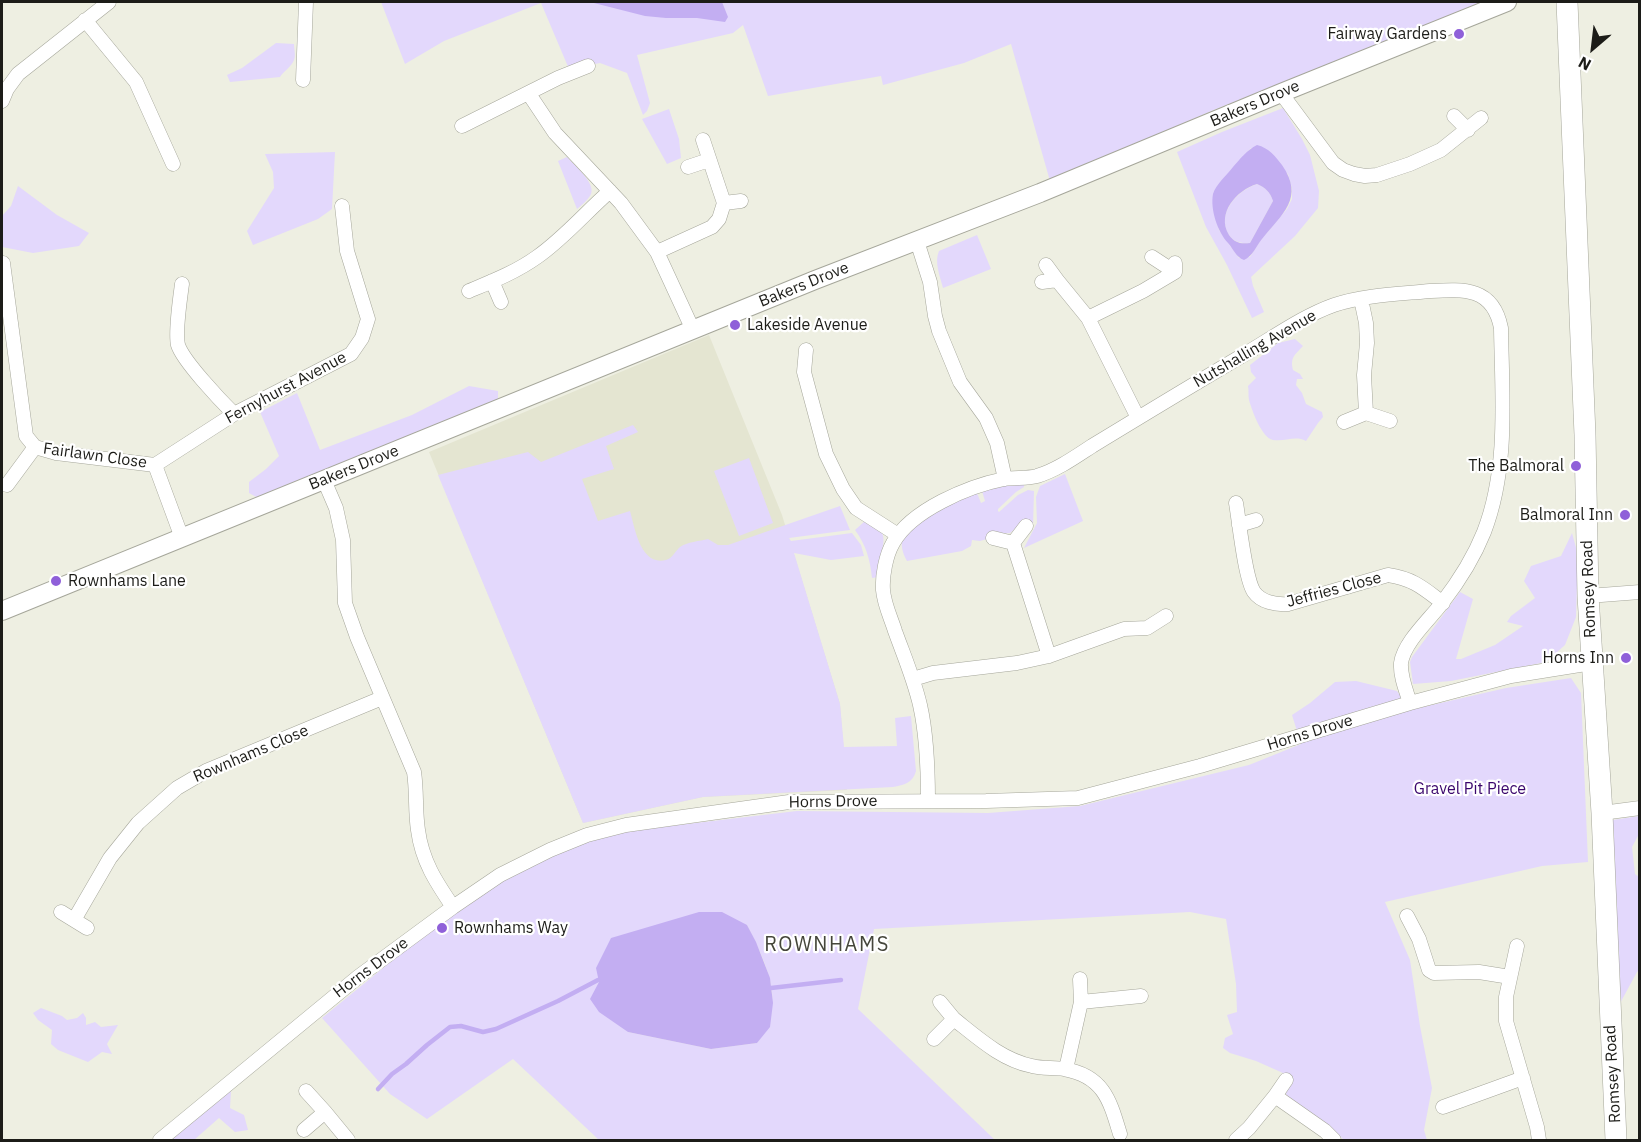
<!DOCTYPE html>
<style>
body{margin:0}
#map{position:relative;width:1641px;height:1142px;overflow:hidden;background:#eeefe2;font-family:"IBM Plex Sans",sans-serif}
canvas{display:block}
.frame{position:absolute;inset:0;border:3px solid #1c1c18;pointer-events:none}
.north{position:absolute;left:1563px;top:18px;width:60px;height:60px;-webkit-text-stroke:4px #fff;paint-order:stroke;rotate:208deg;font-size:16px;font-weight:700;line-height:24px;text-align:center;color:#1c1c18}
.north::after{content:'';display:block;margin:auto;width:21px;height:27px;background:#1c1c18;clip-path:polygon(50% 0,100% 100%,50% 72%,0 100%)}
</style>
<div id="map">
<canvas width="1641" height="1142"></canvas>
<div class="frame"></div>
<div class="north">N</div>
</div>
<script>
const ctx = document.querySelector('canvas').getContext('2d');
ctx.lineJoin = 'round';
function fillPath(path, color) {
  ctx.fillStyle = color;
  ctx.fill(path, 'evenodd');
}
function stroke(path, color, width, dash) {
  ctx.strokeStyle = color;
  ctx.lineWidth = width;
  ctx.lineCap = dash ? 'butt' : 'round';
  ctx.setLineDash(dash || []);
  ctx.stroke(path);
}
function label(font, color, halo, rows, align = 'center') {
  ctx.font = font + ' "IBM Plex Sans",sans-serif';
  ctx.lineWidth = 4.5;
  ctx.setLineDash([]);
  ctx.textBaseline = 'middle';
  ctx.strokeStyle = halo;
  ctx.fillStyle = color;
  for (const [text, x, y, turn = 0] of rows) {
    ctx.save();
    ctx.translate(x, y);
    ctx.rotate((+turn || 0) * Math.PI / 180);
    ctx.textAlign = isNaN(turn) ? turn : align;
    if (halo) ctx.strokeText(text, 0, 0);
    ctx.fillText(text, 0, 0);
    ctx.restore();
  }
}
fillPath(new Path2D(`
 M709 335 782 515 840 704 847 790 703 797 583 823 429 452Z`), '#e4e5d1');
fillPath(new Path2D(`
 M381 2H1486L1216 109 1050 181 1011 44 964 63 883 85 881 76 768 96 743 25 733 33 637 55 650 103 647 111 643 115 627 73 600 63 569 69 541 3 444 41 405 64Z
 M276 43 294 44C294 49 296 56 294 60 292 66 283 72 280 77L230 82 227 75 242 68Z
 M1283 108 1302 139 1310 155 1319 191 1318 208 1295 236 1251 277 1253 286 1264 312 1252 318 1227 265 1206 227 1177 152 1222 132ZM1251 148 1288 174 1292 188V199L1287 209 1260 241 1250 257 1239 258 1219 230 1214 206 1218 185Z
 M669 109 679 139 681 158 667 164 642 119Z
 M335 152 332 209 318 219 253 245 247 231 274 188 273 172 265 154Z
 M567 157C574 165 596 183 591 194 588 200 582 205 577 209L558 161Z
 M1257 184C1266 188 1270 192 1273 201L1250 243C1240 243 1235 243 1229 235 1216 213 1237 191 1257 184Z
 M18 186 57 215 89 233 79 246 33 253 2 247V216L11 206Z
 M977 235 991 269 943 288C940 276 934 262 939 251Z
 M1295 339 1303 346C1295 355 1290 357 1293 370L1300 374 1303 379H1297L1296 385 1302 393 1306 404 1322 412 1323 417 1318 423 1306 441C1295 435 1285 442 1273 440 1262 438 1252 411 1249 400 1248 396 1249 390 1248 386L1256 378 1251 372 1250 365 1278 343Z
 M469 386 498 391V404L258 498 249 493V482L266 469 279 456 260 412 297 393 320 450 412 415Z
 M633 425 638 432 606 446 614 469 582 479 598 521 630 511C635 528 640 566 666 560 673 558 675 551 680 547 687 542 700 541 708 539L718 545H728L840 506 850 530 789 538 791 541 852 533 861 545 864 556 831 560 794 553 840 704 844 747 897 746 895 718 911 716 916 771C913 783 904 785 893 787L703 797 583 823 438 475 528 452 541 462Z
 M749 458 773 523 739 536 714 471Z
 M1065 474 1083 521 1024 548 1037 523 1036 497 1040 486Z
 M1012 484H1024V487L1016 492 998 509V511L999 512 1018 495 1028 490 1034 491 1033 527 1023 522 1010 533 995 534 987 539 980 541 972 540 971 546 962 551 907 561C902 552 901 546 902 536L927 517 946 506 977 493 981 503 985 501 982 491Z
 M865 521C891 531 883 541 880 562 879 567 879 572 878 577L872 578C870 559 866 545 855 530Z
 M1572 533 1578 555 1576 617 1565 645 1546 662 1451 681 1413 684 1410 662 1412 657 1460 592 1473 599 1456 659H1461L1495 645 1523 626 1507 622 1511 616 1535 598 1524 581 1531 566 1561 556Z
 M1571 678 1581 693 1588 862 1542 866 1385 902 1410 960 1420 1026 1432 1088 1424 1130 1427 1140H1344L1330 1127 1290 1099 1286 1094 1287 1087 1292 1077 1256 1061 1230 1053 1223 1048 1225 1038 1233 1034 1227 1015 1237 1012 1236 984 1226 919 1190 912 874 929 858 1009 995 1140H599L513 1059 427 1119 390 1094 322 1018 454 910 554 850 611 833 797 811 988 813 1080 806 1249 765 1301 744 1292 715 1310 703 1335 682 1356 681 1397 691 1410 710 1506 688ZM747 925C757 945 775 980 772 1002 771 1012 761 1033 757 1043L711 1049 628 1032 599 982Z
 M1639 816V834L1632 847 1635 874 1639 877V970L1637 972 1618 1007 1608 824 1613 820Z
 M41 1008 62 1016 67 1020 77 1018 83 1013 86 1018V1025L95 1022 101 1027 118 1025 107 1044 112 1054 102 1052 88 1062 58 1050 51 1044 52 1030 38 1020 33 1013Z
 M231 1091 230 1108 244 1115 248 1130 235 1132 219 1118 194 1140H170Z`), '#e3d8fc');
fillPath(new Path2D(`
 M590 2H722L728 17 725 22 697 18H666L645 16Z
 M1257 145C1269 148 1275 156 1282 165 1305 198 1282 214 1262 239 1256 246 1253 256 1244 260 1236 257 1234 250 1228 243 1218 232 1210 210 1213 194 1216 184 1227 175 1233 167 1240 159 1247 150 1257 145ZM1257 184C1266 188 1270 192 1273 201L1250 243C1240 244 1235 243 1229 235 1216 213 1237 190 1257 184Z
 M699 912H722L747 925 756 942 770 978 773 1003 770 1027 757 1043 711 1049 628 1032 599 1012 590 999 599 982 596 968 611 938Z`), '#c3aef2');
stroke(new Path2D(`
 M771 988 841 980
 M378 1089 392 1074 406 1064 427 1045 450 1027 461 1026 483 1032 496 1029 558 1001 598 980`), '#c3aef2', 4.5);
const street = new Path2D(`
 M85 20 136 82 173 164
 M303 80 306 2
 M1281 93 1333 163 1343 170 1354 174 1365 176 1377 175 1410 164 1441 150 1481 118
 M529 94 555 133 621 203 657 252 693 330
 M2 101 7 89 18 74 109 2
 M1454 116 1468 130
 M462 126 558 78 588 66
 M688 167 709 160
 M724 203 741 201
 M917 241 930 282 935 316 939 331 960 382 986 418 997 443 1005 479
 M657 252 712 227 719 219 724 203 703 140
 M1152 257 1175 272
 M3 263 26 436 35 447 56 453 155 465
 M1046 265 1057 280
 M492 281 501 302
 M1042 282 1057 280 1088 318 1138 418
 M182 284C180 299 175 332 178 345 183 361 221 401 234 414
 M469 291C493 281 516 272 537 257 563 239 586 212 610 191
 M1088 318 1143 291 1175 272V263
 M806 350 804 372 808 387 826 454 843 489 856 508 898 535
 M1366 413 1390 421
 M1344 422 1366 413 1364 375 1367 343 1366 323 1361 299
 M324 480 336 508 343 540 345 603 357 637 414 772C417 791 415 811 418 830 422 861 436 882 453 907
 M7 485 35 447
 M1236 503C1239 520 1245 579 1254 592 1261 602 1276 605 1288 604L1388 575C1414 579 1423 588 1443 603
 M1239 525 1256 520
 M1026 526 1013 543 1049 656
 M182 538 155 465 234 414 351 354 362 338 368 319 347 251 342 206
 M993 538 1013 543
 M1588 596 1640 592
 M913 679 933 673 1017 663 1049 656 1124 629 1147 628 1166 616
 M928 801C928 768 927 736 920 705 914 679 904 656 895 631 891 618 884 604 883 590 882 576 886 555 893 543 911 510 969 486 1004 479 1015 477 1026 479 1037 476 1057 470 1075 457 1092 446 1143 415 1194 384 1245 354 1274 337 1303 316 1334 305 1364 295 1399 294 1430 291 1464 289 1493 287 1501 328 1502 396 1509 467 1484 532 1474 557 1459 581 1442 603 1430 619 1404 642 1401 663 1400 676 1406 690 1410 703
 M1602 813 1640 808
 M61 912 87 928
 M1407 916 1419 939 1429 970 1434 973 1479 972 1510 977
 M74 920 110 858 138 823 177 788 206 771 382 698
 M1517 946 1506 997V1021L1537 1127 1539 1140
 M940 1002 954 1019
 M1081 1002 1141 996
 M934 1039 954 1019C978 1038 1002 1060 1032 1066 1043 1069 1054 1067 1064 1069 1104 1076 1110 1101 1120 1134
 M1066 1069 1081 1002 1080 979
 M306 1091 325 1112
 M1275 1096 1286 1080
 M1443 1107 1523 1078
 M304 1130 325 1112 348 1140
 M160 1140 358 977 453 907 500 875 550 850 587 835 626 825 789 802 986 801 1078 798 1200 766 1410 703 1511 676 1592 663
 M1236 1140 1249 1128 1275 1096 1325 1131 1334 1140`);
const secondary = new Path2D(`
 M2 611 815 280 1040 193 1281 93 1507 2`);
const primary = new Path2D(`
 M1567 2 1585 435 1588 596 1602 813 1616 1140`);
stroke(street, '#a5a69a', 15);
stroke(secondary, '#a5a69a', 20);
stroke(primary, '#a5a69a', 22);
stroke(street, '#fff', 14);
stroke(secondary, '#fff', 18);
stroke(primary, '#fff', 21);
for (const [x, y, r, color] of [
 [1459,34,6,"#8f60d9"],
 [735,325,6,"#8f60d9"],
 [1576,466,6,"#8f60d9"],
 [1625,515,6,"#8f60d9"],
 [56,581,6,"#8f60d9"],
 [1626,658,6,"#8f60d9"],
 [442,928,6,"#8f60d9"]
]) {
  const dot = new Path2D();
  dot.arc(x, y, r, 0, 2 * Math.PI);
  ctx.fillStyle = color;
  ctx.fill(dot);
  stroke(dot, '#fff', 2);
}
label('16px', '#1c1c18', '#fff', [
 ["Fairway Gardens",1447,34],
 ["Lakeside Avenue",747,325,"left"],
 ["The Balmoral",1564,466],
 ["Balmoral Inn",1613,515],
 ["Rownhams Lane",68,581,"left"],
 ["Horns Inn",1614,658],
 ["Rownhams Way",454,928,"left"]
], 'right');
label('16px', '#1c1c18', '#fff', [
 ["Bakers Drove",1255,104,-23],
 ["Bakers Drove",804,285,-22],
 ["Nutshalling Avenue",1255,349,-30],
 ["Fernyhurst Avenue",286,388,-28],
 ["Fairlawn Close",95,456,8],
 ["Bakers Drove",354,468,-22],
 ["Romsey Road",1589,589,-92],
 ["Jeffries Close",1334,590,-15],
 ["Horns Drove",1310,733,-17],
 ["Rownhams Close",251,754,-23],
 ["Horns Drove",833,802,-1],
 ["Horns Drove",371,968,-37],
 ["Romsey Road",1613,1074,-93]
]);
label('16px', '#3a066c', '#fff', [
 ["Gravel Pit Piece",1470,789]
]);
ctx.letterSpacing = '1.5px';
label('20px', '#45463b', '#fff', [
 ["ROWNHAMS",827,945]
]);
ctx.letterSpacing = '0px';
</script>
